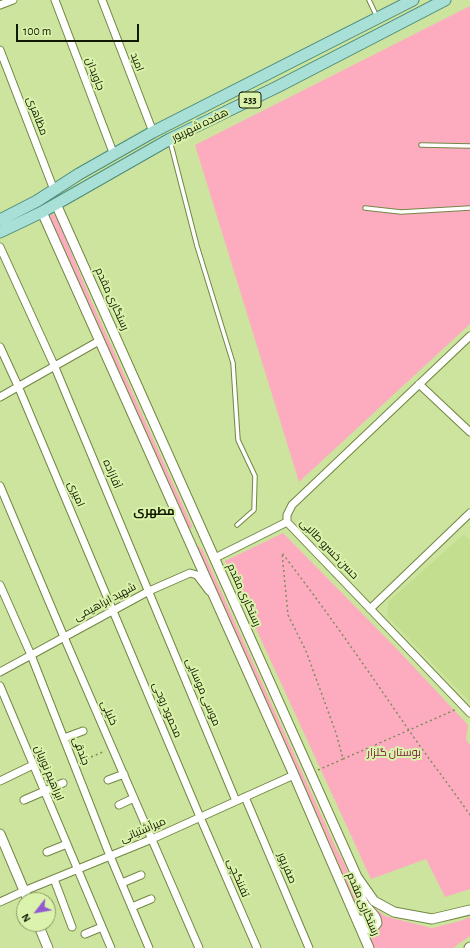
<!DOCTYPE html>
<meta charset="utf-8">
<style>
body{margin:0}
#map{position:relative;width:470px;height:948px;overflow:hidden;background:#cde49e;font-family:"Alegreya Sans",sans-serif}
canvas{display:block}
.north{position:absolute;left:16px;top:892px;width:40px;height:40px;box-sizing:border-box;background:#daf2ab;border:1px solid #8a9b67;border-radius:50%;rotate:239deg;font-size:11px;font-weight:700;line-height:16px;text-align:center;color:#111800}
.north::after{content:'';display:block;margin:auto;width:14px;height:18px;background:#9359d1;clip-path:polygon(50% 0,100% 100%,50% 72%,0 100%)}
.scale{position:absolute;left:16px;top:24px;width:123px;height:18px;box-sizing:border-box;border:2px solid #111800;border-top:0;padding-left:5px;font-size:12px;line-height:14px;white-space:nowrap;color:#111800;-webkit-text-stroke:3px #daf2ab;paint-order:stroke}
</style>
<div id="map">
<canvas width="470" height="948"></canvas>
<div class="north">N</div>
<div class="scale">100 m</div>
</div>
<script>
const ctx = document.querySelector('canvas').getContext('2d');
ctx.lineJoin = 'round';
function fillPath(path, color) {
  ctx.fillStyle = color;
  ctx.fill(path, 'evenodd');
}
function stroke(path, color, width, dash) {
  ctx.strokeStyle = color;
  ctx.lineWidth = width;
  ctx.lineCap = dash ? 'butt' : 'round';
  ctx.setLineDash(dash || []);
  ctx.stroke(path);
}
function label(font, color, halo, rows, align = 'center') {
  ctx.font = font + ' "Alegreya Sans",Cairo,sans-serif';
  ctx.lineWidth = 4;
  ctx.setLineDash([]);
  ctx.textBaseline = 'middle';
  ctx.strokeStyle = halo;
  ctx.fillStyle = color;
  for (const [text, x, y, turn = 0] of rows) {
    ctx.save();
    ctx.translate(x, y);
    ctx.rotate((+turn || 0) * Math.PI / 180);
    ctx.textAlign = isNaN(turn) ? turn : align;
    if (halo) ctx.strokeText(text, 0, 0);
    ctx.fillText(text, 0, 0);
    ctx.restore();
  }
}
fillPath(new Path2D(`
 M464 534 470 540V702L387 616 389 601Z`), '#c4de90');
fillPath(new Path2D(`
 M470 6V324L299 482 195 145Z
 M51 213 55 215 60 225 90 298 192 526 190 530 187 529 50 218Z
 M283 533 396 648 468 725 466 739 470 745V889L445 897 426 859 371 879 225 561Z
 M195 546H199L203 551 336 848 345 865 355 891 372 919V923L369 925 364 920 354 900 324 830Z
 M372 906 385 916 392 918 432 928 460 921 470 917V936L457 945 454 948H372L365 932 370 933 376 932C383 920 381 917 372 906Z`), '#fdacc0');
const service = new Path2D(`
 M369 0 377 17
 M170 141 197 246 233 363 238 440 255 476 254 510 237 525
 M421 145 470 146
 M365 208 401 212 470 208`);
const minor = new Path2D(`
 M55 0 114 155
 M102 0 153 132
 M0 5 13 0
 M0 50 54 190
 M0 247 54 365 236 801
 M470 336 292 505 287 515V522L470 713
 M0 347 18 386 200 817 257 948
 M419 384 470 432
 M0 397 99 341
 M0 486 64 637 199 948
 M215 558 287 522
 M0 585 31 655 110 856 149 948
 M370 609 470 513
 M0 672 149 591 190 573 197 575 209 591
 M0 686 111 948
 M64 738 83 731
 M108 780 124 774
 M0 781 33 765
 M245 797 309 948
 M24 800 63 783
 M119 805 134 798
 M47 852 67 844
 M54 879 72 927
 M122 883 141 875
 M0 902 24 891 152 839 294 775
 M132 907 151 899
 M85 934 102 927`);
const secondary = new Path2D(`
 M56 204 357 877 374 901 394 912 432 919 470 910
 M42 212 294 775 369 948
 M0 834 28 900
 M357 877C357 887 358 894 363 902 367 910 377 915 377 923L373 928C366 931 364 925 361 920
 M38 924 48 948
 M469 948 470 947`);
const primary = new Path2D(`
 M0 220 37 201 79 174 153 132 413 0
 M0 232 42 212 170 139 277 87 445 0`);
stroke(service, '#728744', 5.5);
stroke(minor, '#728744', 9);
stroke(secondary, '#728744', 11);
stroke(primary, '#4d8c7a', 13);
stroke(new Path2D(`
 M343 759 457 709
 M82 761 105 751
 M318 770 343 759 336 733 306 651 288 615 282 553C326 610 367 669 408 729 428 758 450 786 470 815`), '#7c8c5a', 1.5, [2, 3]);
stroke(service, '#fff', 3.5);
stroke(minor, '#fff', 7);
stroke(secondary, '#fff', 9);
stroke(primary, '#a8dfd7', 11);
for (const [x, y, w] of [
 [250,100,22]
]) {
  const box = new Path2D();
  box.roundRect(x - w / 2, y - 8, w, 16, 3);
  ctx.fillStyle = '#daf2ab';
  ctx.fill(box);
  stroke(box, '#111800', 1);
}
label('bold 10px', '#111800', null, [
 ["233",250,100]
]);
label('11px', '#111800', '#daf2ab', [
 ["امید",137,62,69],
 ["جاویدان",95,74,69],
 ["مظاهری",37,116,69],
 ["هفده شهریور",200,125,-26],
 ["رستگاری مقدم",112,299,66],
 ["آقازاده",112,474,67],
 ["امیری",76,494,67],
 ["حسن خسرو طالبی",329,549,46],
 ["رستگاری مقدم",244,595,66],
 ["شهید ابراهیمی",105,602,-28],
 ["موسی موسایی",203,692,67],
 ["محمود روحی",167,710,67],
 ["خلیلی",109,713,66],
 ["جندقی",81,751,69],
 ["ابراهیم نوریان",49,773,67],
 ["میرآشتیانی",143,830,-23],
 ["صفرپور",287,868,67],
 ["تفننگچی",238,878,67],
 ["رستگاری مقدم",363,904,67]
]);
label('11px', '#7f1b40', '#daf2ab', [
 ["بوستان گلزار",394,753]
]);
label('bold 12px', '#111800', '#daf2ab', [
 ["مطهری",154,511]
]);
</script>
